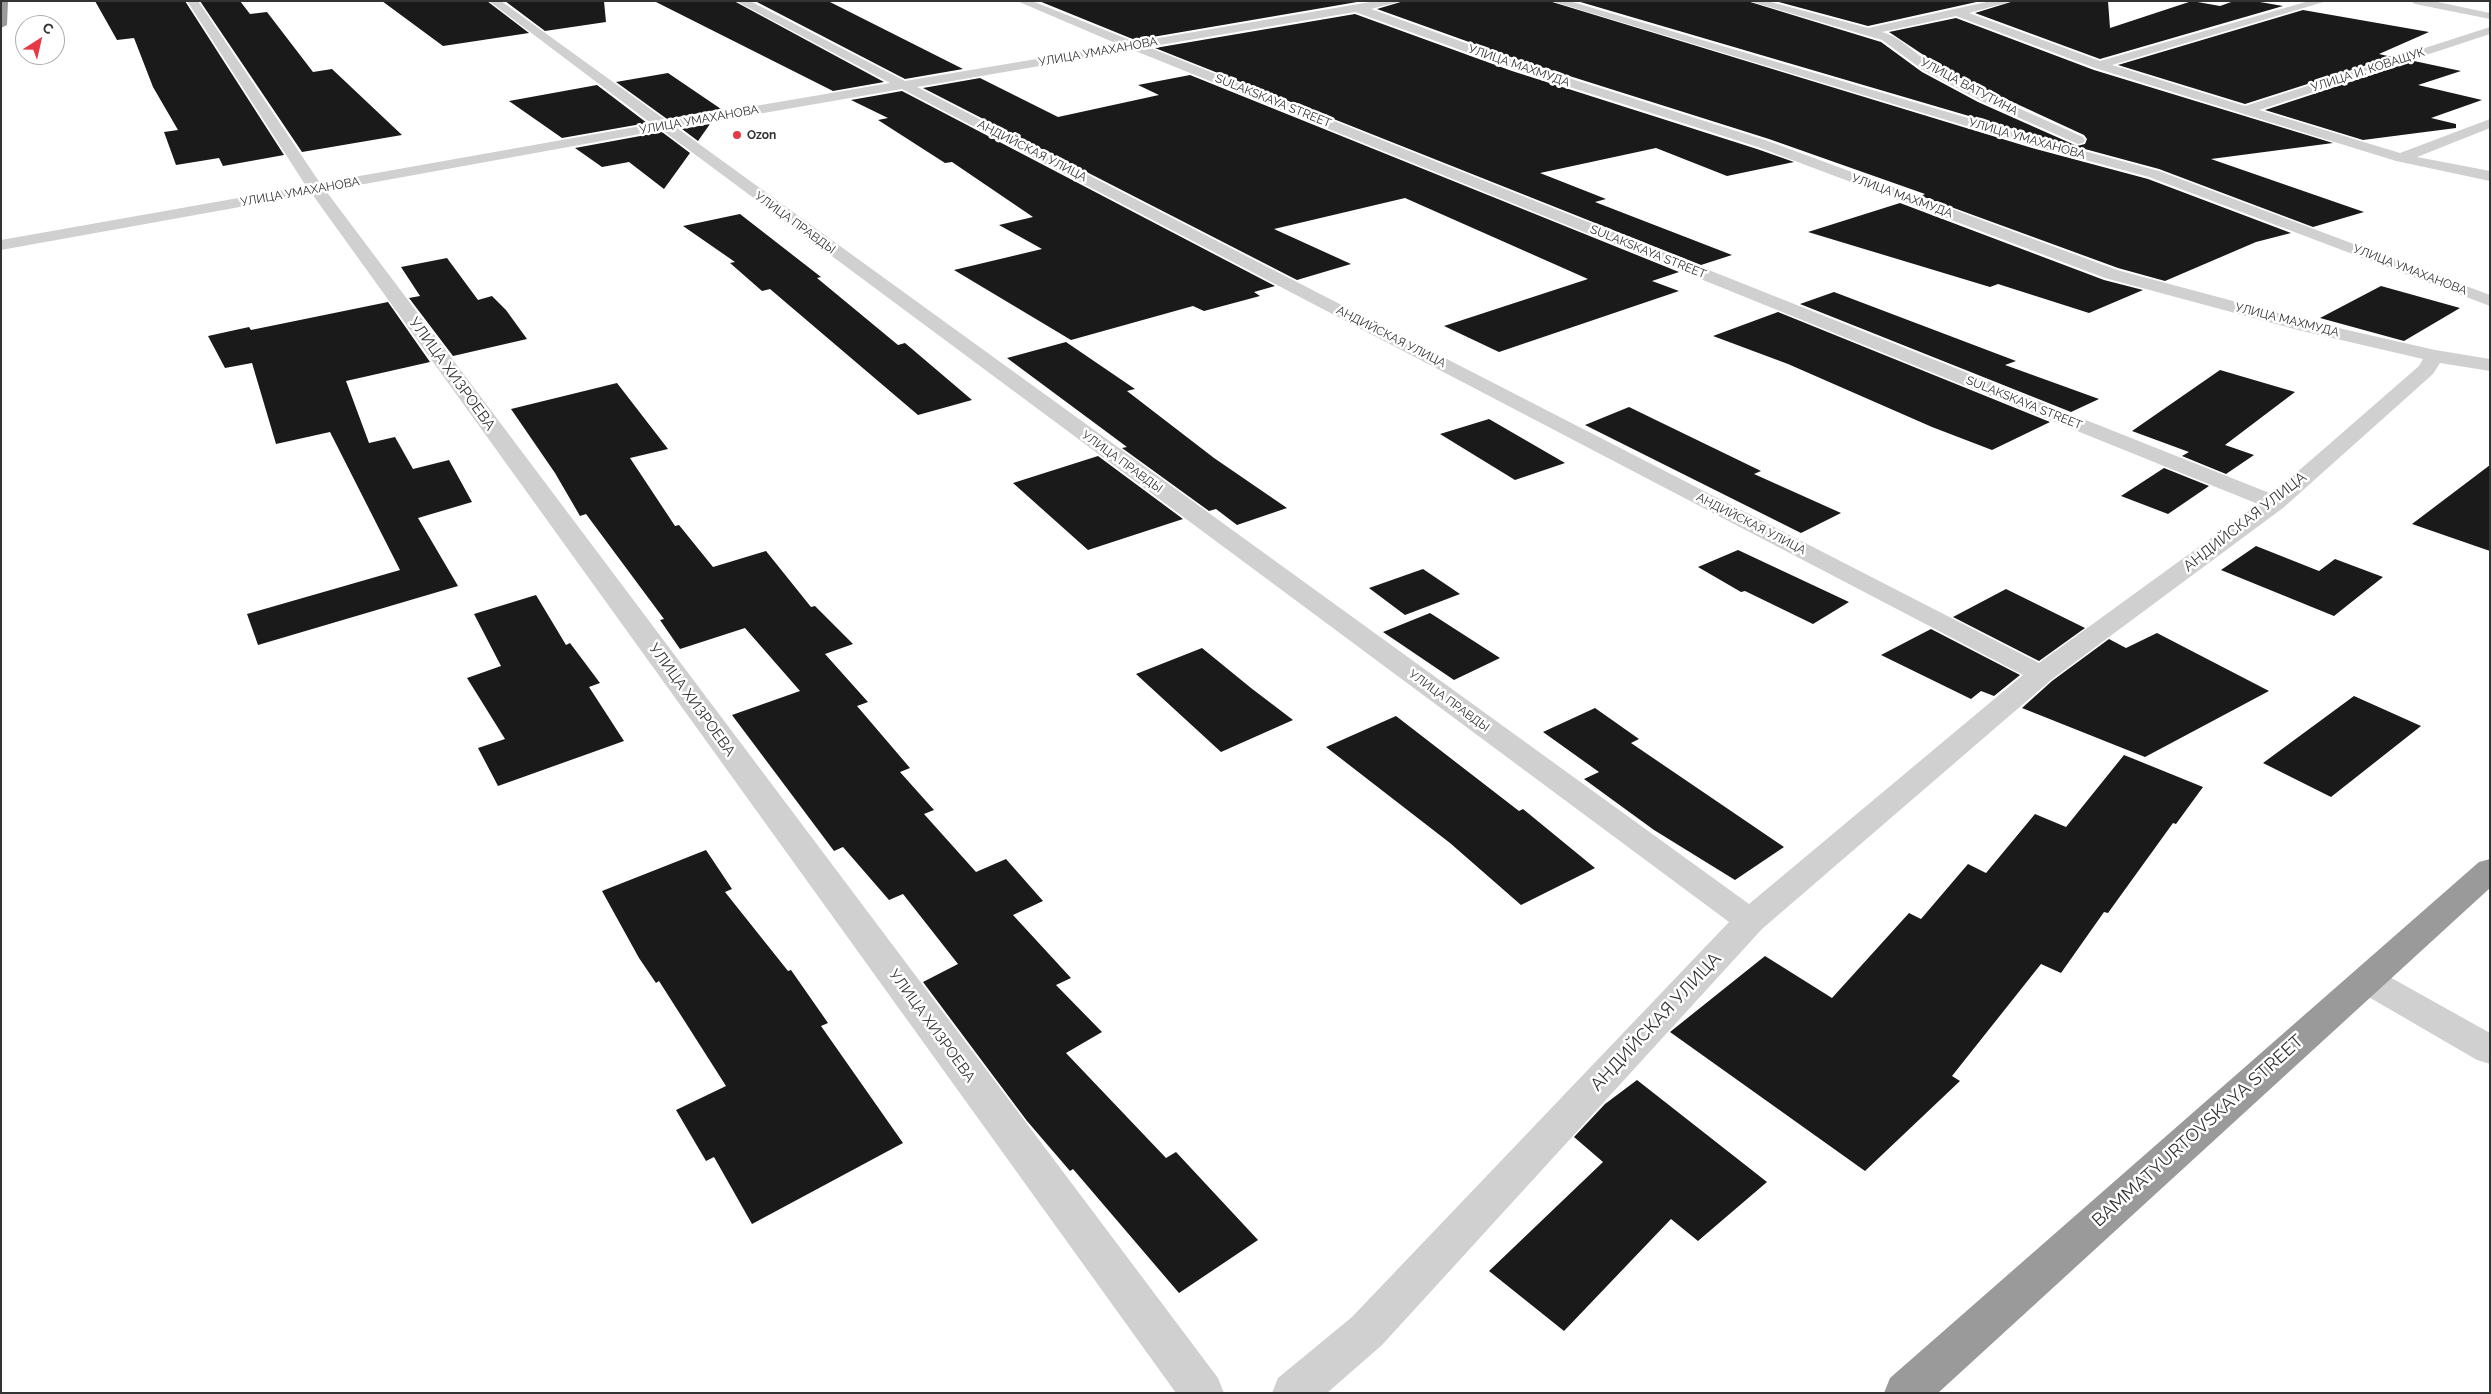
<!DOCTYPE html>
<meta charset="utf-8">
<style>
body{margin:0}
#map{position:relative;width:2491px;height:1394px;overflow:hidden;background:#fff;font-family:Raleway,sans-serif}
canvas{display:block}
.frame{position:absolute;inset:0;border:2px solid #333;pointer-events:none}
.north{position:absolute;left:15px;top:15px;width:50px;height:50px;box-sizing:border-box;background:#fff;border:1px solid #adadad;border-radius:50%;rotate:35deg;font-size:14px;font-weight:700;line-height:20px;text-align:center;color:#333}
.north::after{content:'';display:block;margin:auto;width:18px;height:22px;background:#e63946;clip-path:polygon(50% 0,100% 100%,50% 72%,0 100%)}
</style>
<div id="map">
<canvas width="2491" height="1394"></canvas>
<div class="frame"></div>
<div class="north">С</div>
</div>
<script>
const ctx = document.querySelector('canvas').getContext('2d');
ctx.lineJoin = 'round';
function fillPath(path, color) {
  ctx.fillStyle = color;
  ctx.fill(path, 'evenodd');
}
function stroke(path, color, width, dash) {
  ctx.strokeStyle = color;
  ctx.lineWidth = width;
  ctx.lineCap = dash ? 'butt' : 'round';
  ctx.setLineDash(dash || []);
  ctx.stroke(path);
}
function label(font, color, halo, rows, align = 'center') {
  ctx.font = font + ' Raleway,sans-serif';
  ctx.lineWidth = 5;
  ctx.setLineDash([]);
  ctx.textBaseline = 'middle';
  ctx.strokeStyle = halo;
  ctx.fillStyle = color;
  for (const [text, x, y, turn = 0] of rows) {
    ctx.save();
    ctx.translate(x, y);
    ctx.rotate((+turn || 0) * Math.PI / 180);
    ctx.textAlign = isNaN(turn) ? turn : align;
    if (halo) ctx.strokeText(text, 0, 0);
    ctx.fillText(text, 0, 0);
    ctx.restore();
  }
}
fillPath(new Path2D(`
 M95 1H185L284 155 223 166 219 158 176 165 164 132 178 130 153 87 134 38 117 40Z
 M200 1H240L250 14 267 12 313 72 332 69 402 135 302 152Z
 M382 1H487L529 33 443 46Z
 M505 1H604L606 22 545 31Z
 M654 1H734L884 82 833 91Z
 M755 1H828L963 69 905 79Z
 M1039 1H1363L1135 40Z
 M1404 1H1549L2032 148 2148 179 2291 233 2256 242 2165 281 2118 268 1921 196 1925 194 1769 139 1522 61 1377 9Z
 M1577 1H1747L1881 42 1922 72 1978 102 2077 146 2085 144 2087 139 2084 135 1952 74 1889 32 1956 18 2094 70 2333 143 2211 159 2364 212 2313 227 2159 169 2044 138Z
 M1775 1H1981L1868 26Z
 M2014 1H2108L2110 28 2192 1 2220 6 2234 1H2254L2283 6 2100 59 1975 13Z
 M2303 10 2429 32 2379 54 2392 57 2245 104 2118 65Z
 M1355 14 1512 71 1757 149 1794 162 1727 176 1656 148 1540 173 1606 199 1595 202 1732 255 1701 265 1155 48Z
 M2414 61 2461 71 2418 85 2482 100 2431 118 2456 124V128L2363 140 2265 110Z
 M668 73 721 109 667 119 616 82Z
 M1190 75 1679 272 1652 281 1679 291 1499 352 1444 326 1588 279 1405 198 1274 229 1351 264 1297 280 923 88 980 78 1058 117 1159 95 1138 85Z
 M597 85 647 123 562 138 509 101Z
 M902 91 1275 286 1254 292 1260 296 1204 311 1193 306 1071 340 954 270 1042 249 999 225 1033 217 952 162 945 163 878 120 888 118 851 100Z
 M710 124 698 141 682 129Z
 M662 132 690 153 664 189 629 162 602 167 575 148Z
 M1900 203 2104 280 2143 290 2089 313 1998 284 1990 287 1808 232Z
 M740 214 821 277 817 278 898 345 905 343 972 400 918 415 770 289 762 291 730 263 735 262 683 226Z
 M447 258 478 300 492 296 506 310 527 339 453 356 409 298 420 296 401 267Z
 M2381 286 2460 308 2404 341 2320 318Z
 M1834 292 2016 361 2005 365 2099 399 2071 412 1800 304Z
 M388 302 430 362 346 381 369 443 395 437 413 469 449 460 472 502 418 518 458 586 258 645 247 614 400 570 330 432 276 444 252 363 225 368 208 336 249 327 251 330Z
 M1778 312 2050 422 1992 450 1932 427 1788 364 1713 336Z
 M1066 342 1135 389 1127 391 1214 458 1287 508 1237 525 1216 509 1209 511 1122 448 1127 447 1007 358Z
 M2220 370 2295 392 2225 445 2254 455 2226 474 2182 456 2189 452 2132 431Z
 M617 383 668 449 630 458 675 526 679 525 713 567 766 551 811 607 815 606 853 644 825 654 868 702 857 706 910 768 900 772 934 810 924 814 976 872 1006 859 1043 901 1013 915 1071 978 1056 985 1102 1032 1066 1053 1166 1158 1176 1152 1258 1240 1179 1293 1073 1169 1070 1171 1027 1121 923 982 958 964 903 894 889 900 843 847 834 851 732 715 800 691 745 628 680 649 660 620 664 619 586 514 580 516 555 473 511 409Z
 M1629 407 1761 471 1754 474 1841 513 1801 533 1585 425Z
 M1489 419 1565 463 1515 480 1440 434Z
 M1098 456 1183 519 1088 550 1013 483Z
 M2490 465V551L2412 524Z
 M2164 468 2209 486 2168 514 2121 496Z
 M2256 546 2319 571 2335 559 2383 577 2334 616 2221 570Z
 M1738 550 1849 602 1813 624 1745 591 1741 592 1698 567Z
 M1423 569 1460 594 1405 615 1369 588Z
 M2006 589 2085 628 2039 661 1953 617Z
 M536 595 566 645 570 643 600 683 589 687 624 741 498 786 478 748 505 739 467 678 501 666 474 614Z
 M1430 613 1500 658 1454 680 1383 632Z
 M1931 629 2020 675 1994 696 1981 691 1971 699 1881 655Z
 M2157 633 2269 691 2145 757 2022 708 2052 681 2109 639 2126 648Z
 M1202 648 1251 688 1293 720 1221 752 1136 674Z
 M2354 696 2421 726 2331 797 2263 763Z
 M1595 708 1639 739 1631 743 1784 847 1735 880 1654 830 1584 779 1599 772 1543 732Z
 M1396 716 1519 811 1523 809 1595 868 1521 905 1450 843 1326 747Z
 M2124 755 2203 787 2176 824 2173 823 2108 913 2104 912 2061 973 2041 964 1952 1076 1960 1081 1865 1171 1670 1032 1765 956 1832 998 1909 913 1921 919 1968 864 1986 873 2035 814 2066 827Z
 M706 850 732 889 725 892 788 971 791 970 828 1023 821 1026 903 1143 752 1224 714 1157 706 1161 676 1110 726 1086 659 981 656 983 639 958 602 891Z
 M1637 1080 1767 1182 1698 1241 1671 1219 1564 1331 1489 1271 1603 1162 1574 1137 1605 1104Z`), '#1a1a1a');
fillPath(new Path2D(`
 M187 1H198L320 183 652 124 489 1H501L667 121 890 83 736 1H750L905 81 1120 45 1017 1H1032L1135 42 1376 1H1402L1371 9 1521 63 1768 141 2117 270 2308 321 2435 350 2490 359V371L2440 363 2433 374 2283 508 2051 680 1762 929 1382 1345 1327 1393H1272L1278 1378 1352 1317 1729 922 662 130 326 191 1218 1378 1224 1393H1176L312 194 1 250V240L306 186ZM1355 12 1513 69 1758 147 2105 278 2298 330 2423 359 2419 366 2272 494 1148 47ZM1133 50 2258 504 2039 663 917 87ZM902 89 2023 675 1749 904 677 128Z
 M1551 1H1569L2043 140 2159 171 2490 295V306L2149 177 2033 146Z
 M1749 1H1767L1868 28 1991 1H2012L1969 13 2100 61 2309 1H2327L2112 65 2245 106 2490 27V34L2259 110 2400 153 2490 119V128L2417 157 2490 171V181L2396 161 2095 68 1956 16 1882 32C1901 37 1916 55 1933 65 1981 93 2033 114 2083 137L2085 140 2083 143 2078 144 1979 100 1923 70 1882 40Z
 M2410 1H2433L2490 13V19L2415 4Z
 M2367 968 2379 971 2490 1033V1064L2477 1060 2355 989 2350 980 2355 971Z`), '#d0d0d0');
fillPath(new Path2D(`
 M1 1H8L7 25 1 28Z
 M2490 859V888L1938 1393H1884L1890 1378 2479 862Z`), '#9a9a9a');
for (const [x, y, r, color] of [
 [737,135,5,"#e63946"]
]) {
  const dot = new Path2D();
  dot.arc(x, y, r, 0, 2 * Math.PI);
  ctx.fillStyle = color;
  ctx.fill(dot);
  stroke(dot, '#fff', 2);
}
label('12px', '#333', '#fff', [
 ["УЛИЦА УМАХАНОВА",1098,52,-10],
 ["УЛИЦА МАХМУДА",1519,66,19],
 ["УЛИЦА И. КОВАЩУК",2368,70,-18],
 ["УЛИЦА ВАТУТИНА",1969,87,28],
 ["SULAKSKAYA STREET",1273,101,22],
 ["УЛИЦА УМАХАНОВА",699,120,-10],
 ["УЛИЦА УМАХАНОВА",2027,139,16],
 ["АНДИЙСКАЯ УЛИЦА",1032,151,27],
 ["УЛИЦА УМАХАНОВА",300,192,-10],
 ["УЛИЦА МАХМУДА",1902,196,20],
 ["УЛИЦА ПРАВДЫ",795,223,36],
 ["SULAKSKAYA STREET",1648,252,22],
 ["УЛИЦА УМАХАНОВА",2410,270,21],
 ["УЛИЦА МАХМУДА",2287,320,14],
 ["АНДИЙСКАЯ УЛИЦА",1391,337,27],
 ["SULAKSKAYA STREET",2024,403,22],
 ["УЛИЦА ПРАВДЫ",1122,462,36],
 ["АНДИЙСКАЯ УЛИЦА",1751,524,27],
 ["УЛИЦА ПРАВДЫ",1449,701,36]
]);
label('bold 12px', '#333', '#fff', [
 ["Ozon",747,135]
], 'left');
label('15px', '#333', '#fff', [
 ["УЛИЦА ХИЗРОЕВА",452,374,54],
 ["АНДИЙСКАЯ УЛИЦА",2245,522,-38],
 ["УЛИЦА ХИЗРОЕВА",692,700,54],
 ["УЛИЦА ХИЗРОЕВА",932,1026,54]
]);
label('18px', '#333', '#fff', [
 ["АНДИЙСКАЯ УЛИЦА",1656,1022,-47],
 ["BAMMATYURTOVSKAYA STREET",2198,1131,-42]
]);
</script>
